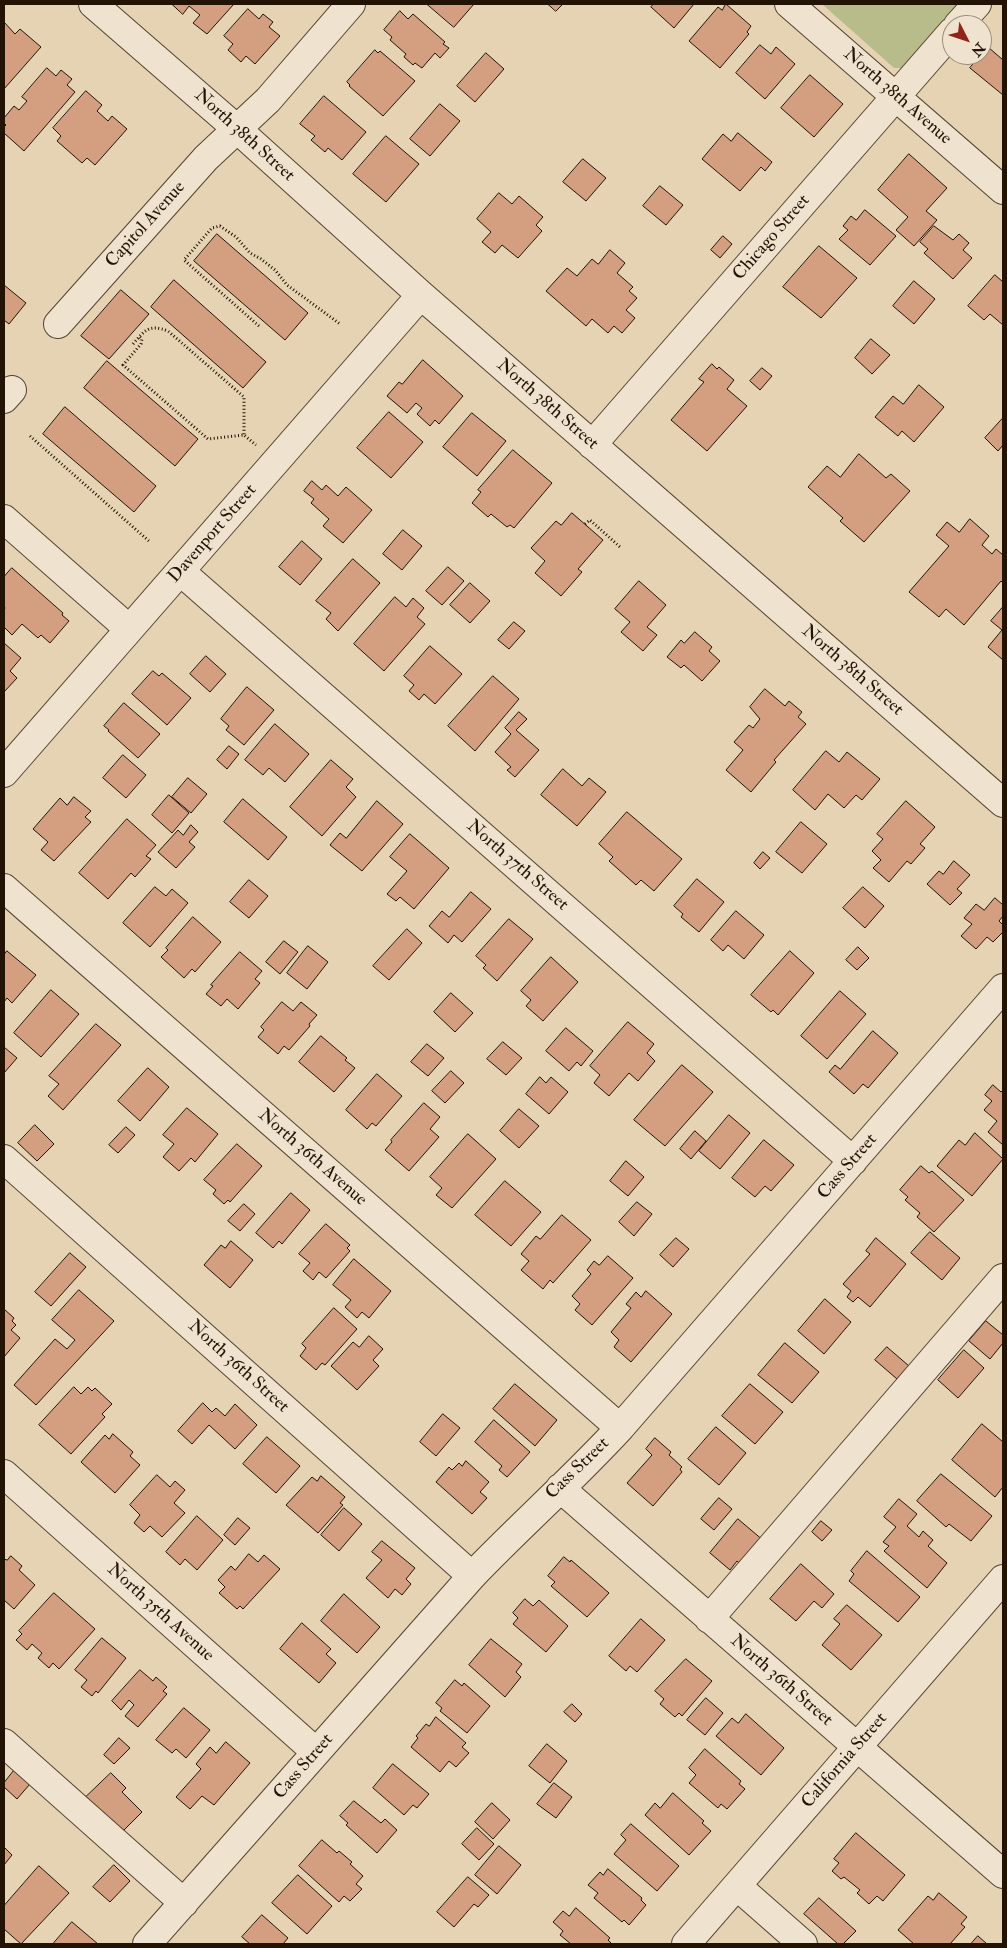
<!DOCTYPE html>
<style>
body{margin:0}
#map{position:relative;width:1007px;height:1948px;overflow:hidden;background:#e6d3b3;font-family:"IM FELL Double Pica",serif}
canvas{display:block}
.frame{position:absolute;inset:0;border:5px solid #221305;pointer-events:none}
.north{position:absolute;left:942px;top:15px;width:50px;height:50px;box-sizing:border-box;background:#efe2ce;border:1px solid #9d8f7e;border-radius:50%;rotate:131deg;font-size:14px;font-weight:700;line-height:20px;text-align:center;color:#221305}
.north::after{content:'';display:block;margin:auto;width:18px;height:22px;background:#8f2418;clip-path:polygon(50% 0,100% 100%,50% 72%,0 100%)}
</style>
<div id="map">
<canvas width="1007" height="1948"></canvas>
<div class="frame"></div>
<div class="north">N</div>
</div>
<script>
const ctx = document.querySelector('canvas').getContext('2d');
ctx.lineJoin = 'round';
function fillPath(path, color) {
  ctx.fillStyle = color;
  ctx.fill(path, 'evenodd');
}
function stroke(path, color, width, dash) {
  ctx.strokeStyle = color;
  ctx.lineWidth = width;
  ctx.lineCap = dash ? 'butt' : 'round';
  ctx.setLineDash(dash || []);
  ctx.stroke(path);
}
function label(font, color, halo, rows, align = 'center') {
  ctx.font = font + ' "IM FELL Double Pica",serif';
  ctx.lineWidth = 4.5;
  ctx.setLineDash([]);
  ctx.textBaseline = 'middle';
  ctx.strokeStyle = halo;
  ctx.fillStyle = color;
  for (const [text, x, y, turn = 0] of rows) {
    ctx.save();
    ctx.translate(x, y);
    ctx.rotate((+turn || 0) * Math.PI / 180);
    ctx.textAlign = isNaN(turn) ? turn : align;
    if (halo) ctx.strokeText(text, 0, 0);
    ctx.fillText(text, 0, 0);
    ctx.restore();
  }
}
fillPath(new Path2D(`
 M822 4H966L909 68H894Z`), '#b8bb8a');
const building = new Path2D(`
 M172 4H234L207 34 193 23 200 15 189 6 183 14Z
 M427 4H474L454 27Z
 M548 4H563L556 11Z
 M654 4H694L674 28 651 7Z
 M726 4 751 26 747 32 749 34 720 68 689 41 718 7 722 10Z
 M248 9 259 19 263 14 273 22 269 27 280 36 255 64 246 56 241 62 228 50 233 44 224 36Z
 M400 11 408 19 413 14 445 42 443 44 449 48 440 58 435 53 422 68 415 63 413 65 404 57 406 54 390 40 392 37 384 30Z
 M4 22 15 34 20 29 41 47 4 89Z
 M760 45 771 54 776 47 795 64 765 99 736 73Z
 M988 47 1003 60V95L970 68Z
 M375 50 378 53 380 51 415 81 383 116 349 86 350 85 347 82Z
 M486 53 504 69 475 102 457 86Z
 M47 68 56 76 61 70 72 79 67 85 75 92 24 151 4 133V127L6 125 4 123V118L14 106 19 110 27 101 22 97Z
 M810 75 843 104 814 137 781 108Z
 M86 91 102 105 97 111 108 121 112 116 127 129 95 165 87 158 82 163 57 141 61 136 53 128Z
 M324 96 366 132 342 160 328 148 325 152 311 140 315 136 300 124Z
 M440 104 460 121 430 156 410 139Z
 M738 133 772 162 765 171 761 167 740 191 702 159 723 134 731 141Z
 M386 136 419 164 386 202 353 174Z
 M909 154 947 188 926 211 937 220 914 246 896 230 908 217 878 190Z
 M583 159 606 178 586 201 563 182Z
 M660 186 683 205 666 225 643 206Z
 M499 193 512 204 519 196 543 217 536 225 542 231 518 258 502 245 495 253 482 242 491 232 477 219Z
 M865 210 896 236 870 265 839 239 848 230 843 226 851 216 856 220Z
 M934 226 953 240 959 234 969 243 963 250 972 258 953 279 924 253 928 249 920 242Z
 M217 234 308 313 285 340 194 261Z
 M723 236 732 244 720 258 711 250Z
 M819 246 857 278 821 318 783 287Z
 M610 250 625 263 617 273 633 287 629 291 637 298 626 310 635 318 622 333 614 326 608 333 592 319 586 326 546 291 567 268 577 276 592 259 598 264Z
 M995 275 1003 282V325L990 314 984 320 968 306Z
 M174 280 266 362 243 388 151 307Z
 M914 281 935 299 914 324 893 306Z
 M4 285 26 303 9 324 4 320Z
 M121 290 149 314 109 359 81 336Z
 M871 339 890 355 872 374 855 358Z
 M423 360 463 396 439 424 435 420 430 426 417 414 422 408 416 403 407 413 387 396 399 382 402 384Z
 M107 361 198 439 175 466 84 388Z
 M712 364 717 369 719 367 734 380 727 389 747 406 707 451 671 420 704 382 699 379Z
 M762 368 772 376 760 390 750 381Z
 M919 385 944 407 914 442 902 431 898 436 875 417 893 396 903 404Z
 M65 407 156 486 134 512 43 434Z
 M389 412 423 442 391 478 357 448Z
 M472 413 506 441 477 476 443 447Z
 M1003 418V445L998 451 985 438Z
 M513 450 552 483 514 528 510 525 507 527 491 514 488 517 472 503 481 492 478 490Z
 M859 454 886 478 891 474 910 491 864 542 840 521 843 518 808 487 827 466 840 477Z
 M312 481 322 490 326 485 338 496 346 487 372 510 343 543 323 526 329 519 311 503 314 499 304 491Z
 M572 513 603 540 578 569 582 572 561 596 535 573 545 561 531 548 556 521 561 525Z
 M970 519 989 536 982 545 992 554 996 549 1003 555V583L1001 581 964 625 946 609 939 617 909 592 949 546 936 535 947 522 959 532Z
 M403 530 422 546 402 570 383 554Z
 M302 541 322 559 300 585 279 567Z
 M353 559 380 583 338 631 326 619 331 613 316 601Z
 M448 567 464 581 442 605 426 591Z
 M12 568 63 613 62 615 69 621 50 643 41 635 38 638 22 624 12 635 4 627V610L5 608 4 606V577Z
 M639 581 666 605 647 627 657 635 643 651 621 632 630 622 615 609Z
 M470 583 490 601 470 623 450 605Z
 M395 597 406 607 413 598 424 608 417 617 425 624 384 671 354 644Z
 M1003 607V660L988 647 1002 630 991 621Z
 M514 622 525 631 509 649 498 640Z
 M695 632 712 647 709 651 720 661 702 681 684 665 681 668 667 657 681 640 684 643Z
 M4 643 21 658 10 671 17 678 4 692Z
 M430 646 462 674 435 704 424 694 419 700 409 691 414 685 404 676Z
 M206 656 226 674 210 692 190 674Z
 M153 671 159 676 162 673 191 698 167 725 132 694Z
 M493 676 519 699 475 751 448 726Z
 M247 687 274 710 244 745 226 730 229 726 221 719Z
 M765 689 785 706 789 701 802 712 798 717 806 724 774 760 776 762 751 792 726 770 743 750 734 742 749 725 753 728 760 719 750 707Z
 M124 703 160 734 138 758 108 731 109 730 104 726Z
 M519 712 527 719 516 730 539 750 515 777 507 770 511 767 495 752 511 734 505 728Z
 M275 724 309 754 285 782 269 768 263 775 245 760Z
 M229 746 239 754 227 769 217 760Z
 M826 751 839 762 847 752 880 779 862 800 856 795 844 808 828 794 815 810 793 790Z
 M123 755 146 775 126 798 103 778Z
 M331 760 353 779 346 787 356 797 322 836 290 807Z
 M563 769 582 786 589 778 606 792 577 826 541 795Z
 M188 778 207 794 191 813 172 797Z
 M169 795 189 813 172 833 152 815Z
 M74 797 91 811 85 817 91 822 54 861 41 850 48 842 33 829 60 798 67 805Z
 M243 799 287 837 268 860 224 822Z
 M377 801 403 824 362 871 330 845 340 833 346 838Z
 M906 801 935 827 920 844 925 848 911 864 907 861 889 882 873 868 881 860 872 851 883 839 877 834Z
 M627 812 682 859 654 891 641 880 636 885 609 861 613 857 599 844Z
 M127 819 156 845 146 856 151 859 135 877 131 873 108 899 79 873Z
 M801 822 827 844 802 873 776 852Z
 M191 825 198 832 189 842 195 847 176 868 158 852 178 830 183 835Z
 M410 834 449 868 414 909 400 897 396 901 387 894 407 871 390 857Z
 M763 852 770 858 760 869 754 863Z
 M954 861 970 875 957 889 962 893 950 905 927 884 939 871 943 874Z
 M697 879 724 902 699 932 681 917 683 914 674 906Z
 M249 880 268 896 249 918 230 902Z
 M155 887 166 896 172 889 188 903 150 947 123 923Z
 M863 887 884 906 865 928 843 908Z
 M471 892 491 909 462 942 454 935 448 943 429 926 442 911 449 917Z
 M995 898 1003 905V916L999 921 1003 925V932L993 942 987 937 976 949 961 936 972 924 964 918 976 904 984 910Z
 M736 911 764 935 744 959 728 945 723 951 711 940Z
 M193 917 221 942 195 972 192 969 184 978 161 957 168 950 166 948Z
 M509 919 533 939 497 981 483 968 486 965 476 956Z
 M407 929 422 943 389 980 373 966Z
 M284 941 298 952 280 974 266 962Z
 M308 946 328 962 307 989 287 973Z
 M858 947 869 958 857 970 846 960Z
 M7 951 36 975 12 1003 7 998 4 1002V955Z
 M790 951 814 973 778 1015 773 1010 771 1012 751 995Z
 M240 952 262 971 255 979 260 983 238 1009 227 999 221 1006 206 994 213 986 211 985Z
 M551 957 578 982 543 1021 526 1006 531 1000 521 991Z
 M51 990 79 1014 41 1057 14 1033Z
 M840 991 866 1014 827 1059 801 1036Z
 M451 993 473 1013 455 1032 434 1012Z
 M282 1002 293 1011 301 1002 317 1015 309 1024 310 1026 289 1050 284 1046 278 1054 258 1037 264 1030 261 1027Z
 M628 1022 654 1044 647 1053 655 1061 638 1081 629 1073 609 1096 594 1083 600 1075 590 1066Z
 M96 1024 121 1045 63 1110 48 1096 59 1084 49 1076Z
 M566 1028 593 1051 581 1066 577 1062 569 1071 546 1051Z
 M873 1031 898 1053 868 1088 863 1084 854 1094 829 1072 835 1065 840 1069Z
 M321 1036 347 1058 345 1060 355 1068 334 1092 299 1062Z
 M503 1042 522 1058 506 1075 487 1059Z
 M427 1044 444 1058 428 1076 411 1062Z
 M4 1047 17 1058 4 1073Z
 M682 1065 713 1092 665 1146 634 1120Z
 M148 1068 169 1087 140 1121 118 1101Z
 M451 1071 464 1083 445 1103 432 1091Z
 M377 1074 402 1096 376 1126 372 1123 367 1129 346 1110Z
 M540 1077 546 1083 551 1077 568 1092 549 1114 526 1094Z
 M993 1085 1001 1092 1003 1090V1145L988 1132 997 1121 984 1110 992 1101 985 1095Z
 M424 1103 440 1117 430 1129 439 1137 409 1171 385 1150 392 1142 391 1140Z
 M187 1108 218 1134 195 1162 191 1158 179 1171 163 1157 174 1144 163 1135Z
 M519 1109 539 1126 519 1148 500 1131Z
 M729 1115 750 1133 720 1169 699 1151Z
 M35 1125 54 1144 37 1161 18 1143Z
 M126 1127 135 1135 118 1153 109 1145Z
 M695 1131 706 1141 691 1159 680 1149Z
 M975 1133 1003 1159 972 1196 937 1166 959 1140 965 1145Z
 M468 1134 496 1159 452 1208 436 1195 442 1188 430 1177Z
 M764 1140 794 1165 771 1191 765 1186 755 1197 732 1178Z
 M237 1144 262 1166 230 1202 228 1200 224 1204 213 1194 216 1190 204 1180Z
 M626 1161 644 1177 628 1196 610 1181Z
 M921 1166 929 1173 932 1171 964 1200 934 1232 917 1217 920 1213 905 1200 908 1197 900 1190Z
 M505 1181 541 1212 511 1246 475 1215Z
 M291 1193 310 1210 282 1244 279 1241 273 1248 256 1233Z
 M637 1202 652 1214 634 1236 619 1222Z
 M244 1204 255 1214 240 1231 228 1221Z
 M562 1215 591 1240 553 1283 550 1280 543 1289 521 1270 529 1261 521 1254 536 1236 540 1239Z
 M326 1224 350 1245 347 1248 350 1251 326 1278 319 1272 313 1280 303 1271 310 1263 299 1254Z
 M930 1232 960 1258 942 1280 911 1253Z
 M676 1238 689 1249 673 1267 660 1255Z
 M876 1238 906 1264 870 1307 858 1297 853 1302 847 1297 851 1291 843 1284 870 1254 866 1251Z
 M231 1241 253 1260 230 1288 204 1265 221 1245 225 1248Z
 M70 1253 86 1267 51 1306 35 1292Z
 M608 1256 633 1278 592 1325 575 1310 580 1304 572 1296 591 1274 587 1270 594 1261 599 1265Z
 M354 1259 391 1291 369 1318 362 1312 357 1318 345 1307 351 1300 333 1285Z
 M79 1290 114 1321 36 1405 14 1385 55 1339 67 1349 75 1340 52 1320Z
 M646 1291 672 1314 631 1362 614 1347 619 1340 611 1332 631 1308 626 1304 636 1292 641 1297Z
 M825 1299 851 1322 824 1354 798 1331Z
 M334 1308 357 1329 325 1365 322 1363 316 1370 300 1356 306 1348 302 1344Z
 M4 1309 14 1318 12 1321 16 1325 11 1330 20 1338 4 1357Z
 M986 1321 1003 1335V1343L990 1359 969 1341Z
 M369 1336 383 1349 373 1360 379 1366 357 1390 331 1366 353 1342 359 1347Z
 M785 1343 819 1372 792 1403 758 1375Z
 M887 1347 909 1366 897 1379 875 1360Z
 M964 1350 984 1368 958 1398 938 1380Z
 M515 1384 557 1420 535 1446 493 1409Z
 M750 1384 783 1412 755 1444 722 1416Z
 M74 1387 81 1394 88 1387 92 1391 95 1388 112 1404 102 1414 105 1417 71 1454 39 1425Z
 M203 1403 212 1412 216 1408 225 1416 235 1404 257 1425 235 1449 209 1425 192 1444 178 1431Z
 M443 1414 460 1428 436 1456 420 1442Z
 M494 1420 530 1452 507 1477 499 1470 502 1466 475 1442Z
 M982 1424 1003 1442V1487L995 1497 952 1460Z
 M716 1427 746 1453 719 1485 688 1459Z
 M113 1434 133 1452 130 1456 140 1465 115 1493 81 1462 105 1435 109 1439Z
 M267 1437 300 1466 276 1493 243 1464Z
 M655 1438 671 1452 669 1455 682 1467 680 1469 682 1472 653 1506 627 1483 652 1455 646 1449Z
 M466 1461 489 1482 480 1492 487 1498 472 1514 436 1482 449 1467 452 1470 459 1463 462 1466Z
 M941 1474 992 1516 971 1541 949 1524 946 1527 917 1501Z
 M157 1475 170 1487 175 1481 185 1490 174 1503 185 1513 162 1537 150 1526 144 1532 134 1523 140 1515 130 1505Z
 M321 1476 345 1497 340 1503 343 1505 318 1533 286 1505 312 1477 317 1481Z
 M719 1498 732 1509 714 1530 701 1519Z
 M899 1499 917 1514 907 1526 919 1537 923 1531 933 1540 928 1546 947 1563 927 1588 884 1551 889 1546 883 1542 896 1527 884 1517Z
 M344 1508 362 1524 339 1551 321 1535Z
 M197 1516 223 1540 197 1570 185 1559 180 1565 166 1552Z
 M238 1518 250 1528 235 1545 224 1535Z
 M738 1519 764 1541 743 1566 737 1561 730 1570 710 1553Z
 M821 1521 832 1530 822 1541 812 1532Z
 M382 1541 415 1568 406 1579 411 1584 402 1595 395 1589 388 1598 366 1578 382 1560 372 1552Z
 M867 1551 920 1597 898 1622 849 1581 854 1574 851 1571Z
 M249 1554 258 1562 264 1555 280 1569 243 1609 240 1606 237 1609 219 1593 225 1587 218 1580 231 1566 235 1570Z
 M11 1556 22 1566 19 1570 35 1585 14 1609 4 1600V1559L7 1560Z
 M564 1557 570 1562 571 1560 609 1593 587 1617 551 1586 555 1582 548 1576Z
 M801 1564 834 1594 822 1608 814 1601 796 1621 770 1599Z
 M54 1593 95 1629 59 1669 53 1663 49 1668 38 1658 42 1653 32 1644 27 1650 16 1640 22 1634 19 1631Z
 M344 1594 380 1627 357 1653 321 1621Z
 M525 1599 533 1606 539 1600 568 1626 546 1652 513 1624 518 1618 513 1613Z
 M847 1605 882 1635 851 1670 822 1645 840 1624 834 1619Z
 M641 1619 665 1640 637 1672 630 1666 626 1671 609 1656Z
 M302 1623 331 1649 326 1654 336 1663 319 1683 280 1649Z
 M102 1638 126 1658 98 1693 96 1691 92 1696 81 1687 87 1680 75 1670Z
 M491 1639 522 1664 516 1672 521 1677 505 1697 469 1665Z
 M686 1659 712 1681 682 1716 679 1713 675 1717 660 1704 664 1699 655 1691Z
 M140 1670 153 1681 156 1677 167 1687 163 1691 167 1694 138 1727 125 1716 134 1705 129 1700 121 1710 112 1701Z
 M455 1680 462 1686 464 1683 490 1706 467 1733 440 1711 442 1708 436 1703Z
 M706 1698 723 1713 705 1735 687 1720Z
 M572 1704 582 1714 575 1722 564 1712Z
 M184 1708 210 1730 186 1758 176 1749 172 1753 156 1740Z
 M746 1714 784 1748 761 1775 716 1736 732 1718 738 1723Z
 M436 1717 466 1743 462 1747 469 1753 456 1767 449 1761 440 1772 411 1747 418 1738 416 1736 426 1724 429 1726Z
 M119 1738 130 1748 114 1764 104 1755Z
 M226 1742 250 1763 214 1805 202 1796 190 1809 176 1797 201 1769 196 1764 210 1747 216 1753Z
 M547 1744 567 1761 550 1783 529 1766Z
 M705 1749 741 1781 739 1784 745 1789 727 1809 721 1804 718 1808 689 1783 696 1775 689 1768Z
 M20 1763 36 1777 17 1799 4 1787V1783Z
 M393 1764 429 1794 417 1808 413 1805 404 1815 373 1788Z
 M111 1773 126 1788 122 1792 142 1812 122 1832 86 1797Z
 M554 1783 572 1797 556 1818 537 1804Z
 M673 1793 704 1821 702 1823 711 1831 689 1855 645 1815 655 1803 660 1808Z
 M354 1801 381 1823 385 1819 397 1830 377 1853 346 1825 348 1823 340 1816Z
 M492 1803 510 1820 493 1839 475 1822Z
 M631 1824 679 1866 657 1891 614 1854 626 1840 621 1835Z
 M477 1828 494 1844 479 1860 462 1844Z
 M856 1833 905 1875 883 1901 877 1896 869 1904 857 1893 860 1890 844 1877 841 1879 832 1871 839 1863 834 1859Z
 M322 1840 337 1853 339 1851 352 1862 350 1864 363 1876 356 1884 362 1889 350 1901 344 1896 339 1902 299 1866Z
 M499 1846 521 1865 497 1894 475 1875Z
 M4 1847 12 1855 4 1865Z
 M114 1865 130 1881 110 1902 93 1887Z
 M39 1866 69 1893 21 1944 4 1929V1906Z
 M608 1869 642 1898 641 1900 646 1905 629 1925 624 1920 622 1922 594 1898 598 1893 588 1885 600 1872 603 1875Z
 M298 1875 332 1906 307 1934 272 1903Z
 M468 1877 489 1895 478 1907 474 1904 454 1927 437 1912Z
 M939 1893 967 1917 961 1924 965 1927 950 1944H914L898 1930 928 1896 933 1900Z
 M819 1898 856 1931 843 1944H838L804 1914Z
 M576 1908 610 1938 608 1940 612 1944H571L560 1935 563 1931 553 1922 563 1911 569 1916Z
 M262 1915 288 1938 283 1944H250L242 1937Z
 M72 1922 98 1944H53Z
 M978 1936 987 1944H971Z`);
fillPath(building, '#d49f81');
stroke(building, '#221305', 1);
const minor = new Path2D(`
 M93 4 237 129 421 295 1003 803
 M789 4 1003 190
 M958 25 977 4
 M58 324 206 158 268 100 351 4
 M4 399 12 390
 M592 445 952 32
 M4 519 129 629
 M180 571 853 1161
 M4 773 421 295
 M4 888 620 1428
 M4 1159 472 1576
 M4 1474 316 1752
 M560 1488 1003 1874
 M709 1619 1003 1278
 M4 1743 184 1903
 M737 1886 803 1944
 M147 1944 472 1576C520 1526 573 1479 620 1428L1003 988
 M686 1944 1003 1579`);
stroke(minor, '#534330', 30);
stroke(new Path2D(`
 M259 326 184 260 212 228 220 226 236 237 250 253 261 259 275 270 287 285 340 324
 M140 337 142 339 141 344 123 365 208 439 244 435 256 445
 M133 344C145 330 149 324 168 331L244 397V435
 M30 436 150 542
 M585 524 590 520 620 547`), '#221305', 3, [1, 2.5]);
stroke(minor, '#efe2ce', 28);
label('18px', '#221305', '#efe2ce', [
 ["North 38th Avenue",897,97,41],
 ["North 38th Street",244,136,42],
 ["Capitol Avenue",146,225,-48],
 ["Chicago Street",772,238,-49],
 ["North 38th Street",547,405,41],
 ["Davenport Street",213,534,-49],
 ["North 38th Street",852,671,41],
 ["North 37th Street",517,866,41],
 ["North 36th Avenue",312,1158,41],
 ["Cass Street",848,1167,-49],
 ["North 36th Street",238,1367,42],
 ["Cass Street",578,1469,-44],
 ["North 35th Avenue",160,1613,42],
 ["North 36th Street",781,1681,41],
 ["California Street",845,1761,-49],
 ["Cass Street",304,1767,-49]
]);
</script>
